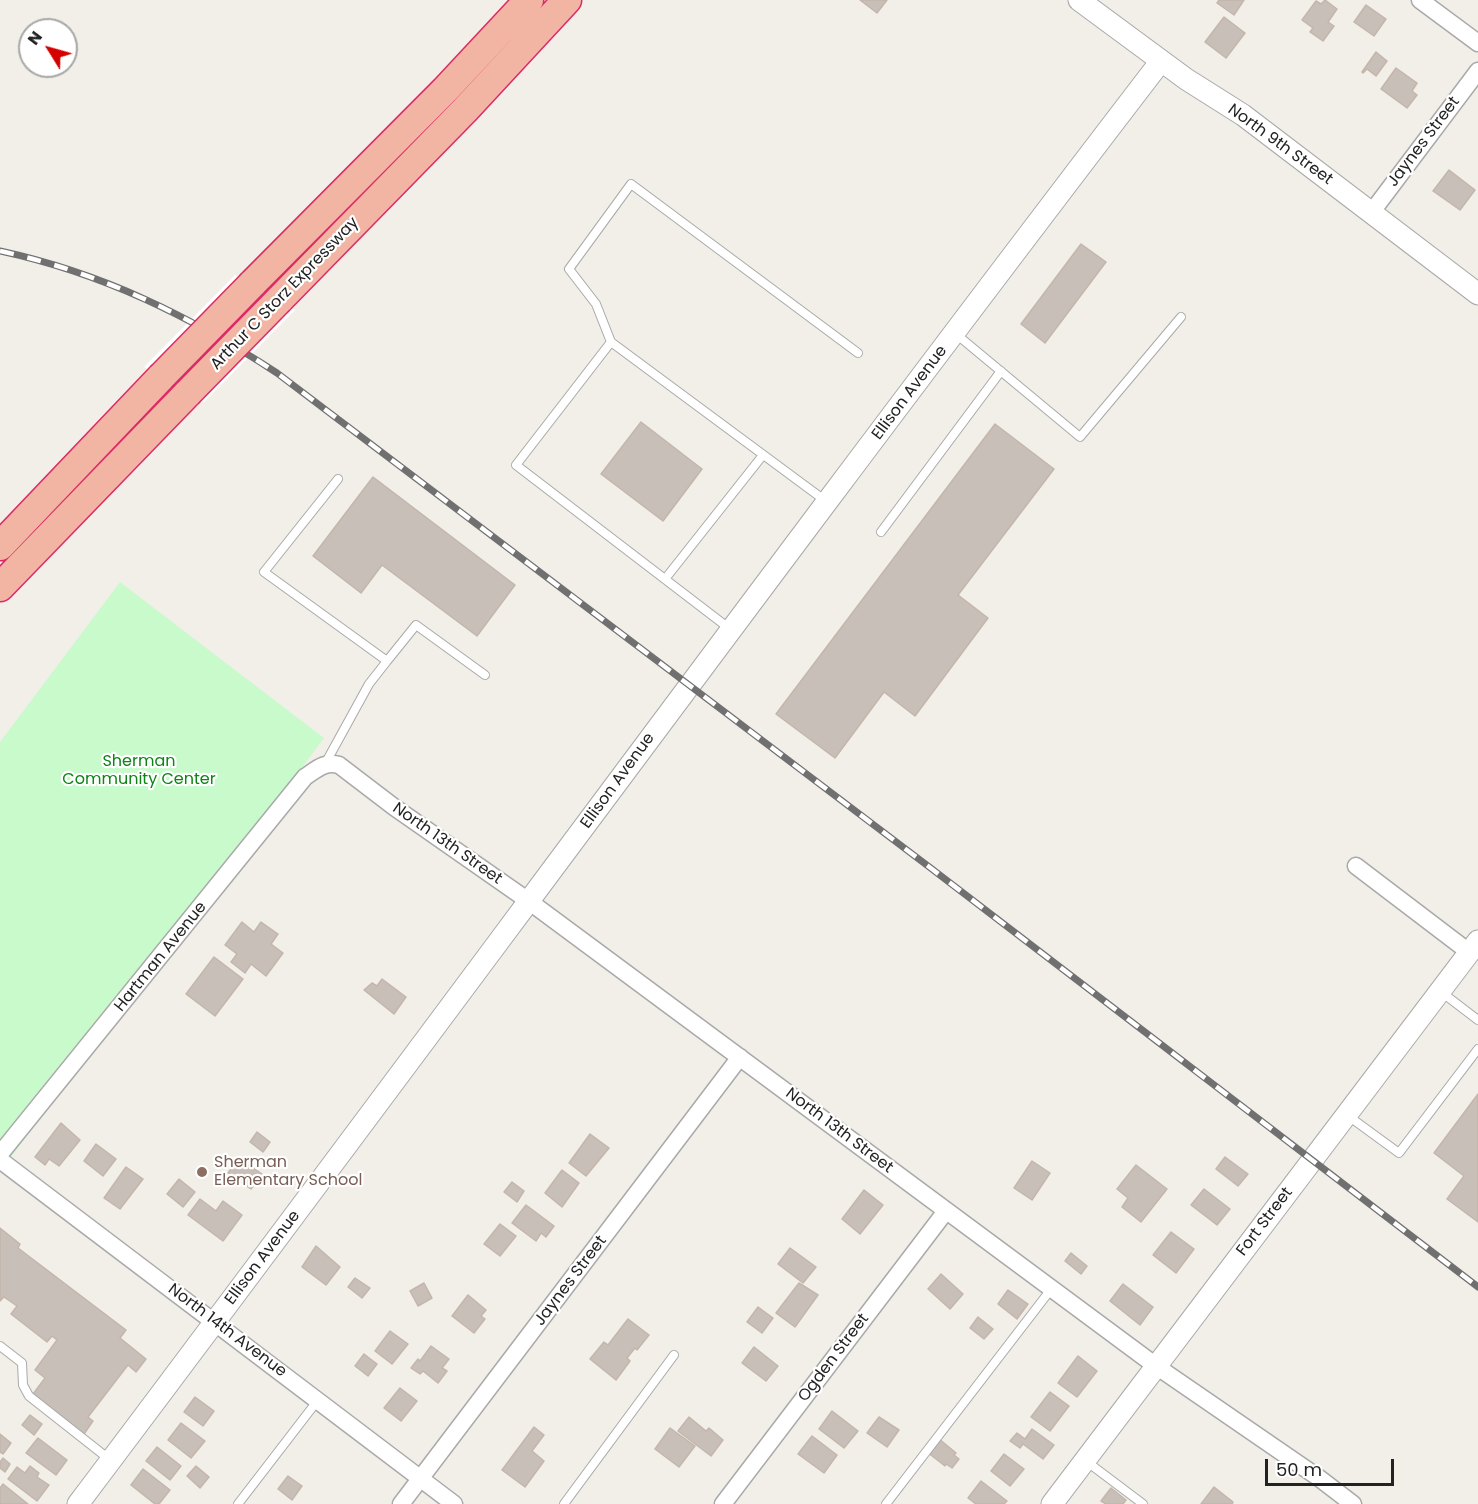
<!DOCTYPE html>
<style>
body{margin:0}
#map{position:relative;width:1478px;height:1504px;overflow:hidden;background:#f2efe9;font-family:Poppins,sans-serif}
canvas{display:block}
.north{position:absolute;left:18px;top:18px;width:60px;height:60px;box-sizing:border-box;background:#fff;border:2px solid #a7a7a7;border-radius:50%;rotate:307deg;font-size:16px;font-weight:700;line-height:24px;text-align:center;color:#222}
.north::after{content:'';display:block;margin:auto;width:21px;height:27px;background:#d40000;clip-path:polygon(50% 0,100% 100%,50% 72%,0 100%)}
.scale{position:absolute;left:1265px;top:1459px;width:129px;height:27px;box-sizing:border-box;border:3px solid #222;border-top:0;padding-left:8px;font-size:18px;line-height:21px;white-space:nowrap;color:#222;-webkit-text-stroke:4px #fff;paint-order:stroke}
</style>
<div id="map">
<canvas width="1478" height="1504"></canvas>
<div class="north">N</div>
<div class="scale">50 m</div>
</div>
<script>
const ctx = document.querySelector('canvas').getContext('2d');
ctx.lineJoin = 'round';
function fillPath(path, color) {
  ctx.fillStyle = color;
  ctx.fill(path, 'evenodd');
}
function stroke(path, color, width, dash) {
  ctx.strokeStyle = color;
  ctx.lineWidth = width;
  ctx.lineCap = dash ? 'butt' : 'round';
  ctx.setLineDash(dash || []);
  ctx.stroke(path);
}
function label(font, color, halo, rows, align = 'center') {
  ctx.font = font + ' Poppins,sans-serif';
  ctx.lineWidth = 4.5;
  ctx.setLineDash([]);
  ctx.textBaseline = 'middle';
  ctx.strokeStyle = halo;
  ctx.fillStyle = color;
  for (const [text, x, y, turn = 0] of rows) {
    ctx.save();
    ctx.translate(x, y);
    ctx.rotate((+turn || 0) * Math.PI / 180);
    ctx.textAlign = isNaN(turn) ? turn : align;
    if (halo) ctx.strokeText(text, 0, 0);
    ctx.fillText(text, 0, 0);
    ctx.restore();
  }
}
fillPath(new Path2D(`
 M120 582 324 738 0 1172V742Z`), '#c8facc');
fillPath(new Path2D(`
 M235 275 295 310 204 402 144 367Z`), '#fff');
const building = new Path2D(`
 M860 0H887L877 13Z
 M1219 0H1244L1234 15 1217 3Z
 M1325 0 1337 9 1328 22 1334 26 1323 41 1310 32 1313 28 1302 20 1316 1 1321 4Z
 M1366 5 1386 19 1374 36 1354 22Z
 M1224 17 1245 33 1226 58 1205 42Z
 M1376 52 1387 61 1376 76 1367 69 1363 73 1362 72Z
 M1396 68 1417 83 1412 91 1417 95 1407 108 1381 89Z
 M1449 170 1475 190 1460 210 1433 191Z
 M1081 244 1106 262 1045 343 1021 324Z
 M641 422 702 469 663 521 601 474Z
 M995 424 1054 469 958 595 988 618 915 716 884 692 835 758 776 714Z
 M373 477 515 585 477 636 382 565 361 593 313 556Z
 M242 922 254 932 261 922 278 934 271 944 283 953 266 976 251 964 245 973 231 962 237 954 225 945Z
 M214 957 243 979 215 1016 186 994Z
 M382 979 406 997 394 1014 364 990 372 983 377 986Z
 M1478 1094V1222L1447 1199 1464 1176 1434 1153Z
 M61 1123 80 1140 59 1166 49 1159 45 1165 35 1157Z
 M257 1132 270 1142 263 1152 250 1142Z
 M590 1134 609 1148 586 1176 569 1163Z
 M96 1144 116 1159 103 1176 84 1161Z
 M1225 1157 1248 1174 1238 1186 1216 1169Z
 M239 1158 262 1174 251 1189 228 1173Z
 M1032 1161 1050 1173 1032 1200 1014 1188Z
 M1136 1165 1167 1189 1141 1222 1122 1207 1128 1198 1117 1189Z
 M126 1167 143 1179 120 1209 104 1198Z
 M562 1170 579 1183 562 1207 545 1193Z
 M179 1179 195 1192 183 1207 167 1194Z
 M512 1182 524 1191 517 1202 504 1192Z
 M1204 1189 1230 1209 1217 1225 1191 1205Z
 M864 1190 883 1205 860 1234 842 1219Z
 M200 1199 216 1211 223 1201 242 1215 223 1241 188 1215Z
 M526 1205 554 1226 546 1237 541 1233 536 1241 512 1223Z
 M500 1224 516 1236 500 1256 484 1244Z
 M0 1228 20 1244 18 1248 126 1330 120 1338 146 1359 136 1372 128 1365 88 1417 93 1421 84 1434 33 1394 45 1378 35 1370 57 1340 52 1336 47 1342 11 1314 17 1306 4 1297 0 1301Z
 M1171 1232 1194 1249 1176 1273 1153 1255Z
 M316 1246 340 1267 326 1285 302 1267Z
 M790 1248 816 1267 803 1283 778 1264Z
 M1071 1253 1087 1266 1081 1274 1065 1261Z
 M941 1274 963 1294 950 1309 928 1289Z
 M355 1278 370 1288 362 1298 348 1287Z
 M424 1283 432 1298 418 1306 410 1291Z
 M799 1283 818 1295 795 1327 776 1313Z
 M1123 1284 1153 1307 1140 1325 1110 1301Z
 M1008 1290 1028 1304 1017 1319 998 1304Z
 M468 1295 486 1310 481 1316 485 1319 474 1333 452 1316Z
 M758 1307 773 1318 762 1333 747 1322Z
 M978 1317 993 1329 984 1339 970 1328Z
 M628 1319 649 1335 637 1350 635 1348 627 1358 630 1361 616 1380 590 1359 604 1342 608 1345Z
 M390 1331 408 1344 392 1364 375 1351Z
 M431 1346 449 1359 442 1368 447 1371 438 1383 423 1371 420 1374 411 1368 418 1359 420 1361Z
 M754 1347 778 1366 766 1381 742 1363Z
 M364 1354 377 1364 368 1376 355 1366Z
 M1078 1356 1097 1371 1077 1397 1058 1383Z
 M400 1388 417 1401 401 1421 384 1408Z
 M1050 1392 1069 1406 1050 1431 1031 1417Z
 M195 1397 214 1411 203 1426 184 1412Z
 M832 1411 858 1431 844 1448 819 1429Z
 M30 1415 42 1424 34 1435 22 1425Z
 M689 1417 706 1431 709 1428 723 1440 711 1456 678 1431Z
 M879 1417 899 1430 887 1447 867 1433Z
 M181 1423 205 1441 191 1458 168 1440Z
 M534 1427 544 1435 532 1451 544 1461 525 1487 502 1470Z
 M670 1428 695 1446 679 1467 655 1449Z
 M1032 1429 1054 1445 1043 1459 1023 1444 1020 1448 1010 1441 1017 1433 1025 1439Z
 M0 1434 11 1443 3 1454 0 1452Z
 M812 1436 837 1455 824 1473 798 1454Z
 M38 1438 67 1460 56 1475 26 1453Z
 M938 1438 956 1453 954 1455 959 1459 952 1468 946 1464 945 1466 927 1452Z
 M157 1447 181 1466 170 1480 146 1461Z
 M1004 1454 1024 1469 1010 1486 991 1471Z
 M3 1458 10 1464 5 1472 0 1468V1462Z
 M30 1466 39 1473 37 1477 49 1485 37 1501 8 1479 17 1467 25 1473Z
 M196 1466 209 1477 200 1488 187 1476Z
 M143 1469 170 1490 159 1504H155L131 1485Z
 M288 1476 302 1486 292 1500 278 1489Z
 M981 1481 1007 1501 1004 1504H976L968 1498Z
 M3 1484 28 1504H0V1488Z
 M1214 1487 1233 1502 1232 1504H1201Z
 M1111 1488 1126 1500 1123 1504H1106L1101 1501Z`);
fillPath(building, '#c7bfb8');
stroke(building, '#c4b6ab', 1.5);
const service = new Path2D(`
 M956 334 1080 437 1181 317
 M611 342 596 304 569 269 631 184 858 353
 M881 532 1001 371
 M665 579 763 455
 M730 629 516 465 611 342 827 502
 M387 661 416 625 485 675
 M325 764 369 684 387 661 264 572 338 479
 M1440 991 1478 1020
 M1347 1115 1399 1153 1478 1049
 M0 1346 22 1363 23 1385 29 1396 109 1459
 M1086 1461 1143 1504
 M238 1504 318 1400
 M564 1504 674 1355
 M886 1504 1052 1288`);
const minor = new Path2D(`
 M1420 0 1478 43
 M1371 213 1478 71
 M1356 866 1469 952
 M0 1154 305 777C317 769 325 761 339 765L394 807 530 902 1156 1366 1319 1478 1353 1504
 M0 1160 454 1504
 M401 1504 740 1057
 M723 1504 946 1211`);
const tertiary = new Path2D(`
 M1079 0 1186 79 1243 115 1478 294
 M78 1504C440 1024 795 538 1161 61
 M1052 1504 1478 941`);
const trunk = new Path2D(`
 M252 284 445 90 529 0
 M279 300 465 110 567 0
 M0 546 161 377
 M0 587 188 393`);
stroke(service, '#a9a9a9', 10);
stroke(minor, '#a9a9a9', 19);
stroke(tertiary, '#a9a9a9', 23);
stroke(trunk, '#dc2a67', 31);
stroke(service, '#fff', 8);
stroke(minor, '#fff', 16);
stroke(tertiary, '#fff', 21);
stroke(trunk, '#f2b4a3', 28);
const rail = new Path2D(`
 M0 251C102 273 190 316 277 373L928 866 1478 1287`);
stroke(rail, '#707070', 7);
stroke(rail, '#fff', 4.5, [14]);
const trunkBridge = new Path2D(`
 M161 377 252 284
 M188 393 279 300`);
stroke(trunkBridge, '#dc2a67', 31, []);
stroke(trunkBridge, '#f2b4a3', 28);
for (const [x, y, r, color] of [
 [202,1172,6,"#8d6e63"]
]) {
  const dot = new Path2D();
  dot.arc(x, y, r, 0, 2 * Math.PI);
  ctx.fillStyle = color;
  ctx.fill(dot);
  stroke(dot, '#fff', 2);
}
label('16px', '#222', '#fff', [
 ["Jaynes Street",1424,142,-53],
 ["North 9th Street",1280,145,36],
 ["Arthur C Storz Expressway",285,294,-46],
 ["Ellison Avenue",910,393,-53],
 ["Ellison Avenue",618,781,-54],
 ["North 13th Street",447,844,35],
 ["Hartman Avenue",161,957,-51],
 ["North 13th Street",839,1131,37],
 ["Fort Street",1265,1222,-53],
 ["Ellison Avenue",263,1258,-53],
 ["Jaynes Street",571,1281,-53],
 ["North 14th Avenue",227,1331,37],
 ["Ogden Street",834,1358,-53]
]);
label('16px', '#0c8416', '#fff', [
 ["Sherman",139,762],
 ["Community Center",139,780]
]);
label('16px', '#785e54', '#fff', [
 ["Sherman",214,1163],
 ["Elementary School",214,1181]
], 'left');
</script>
